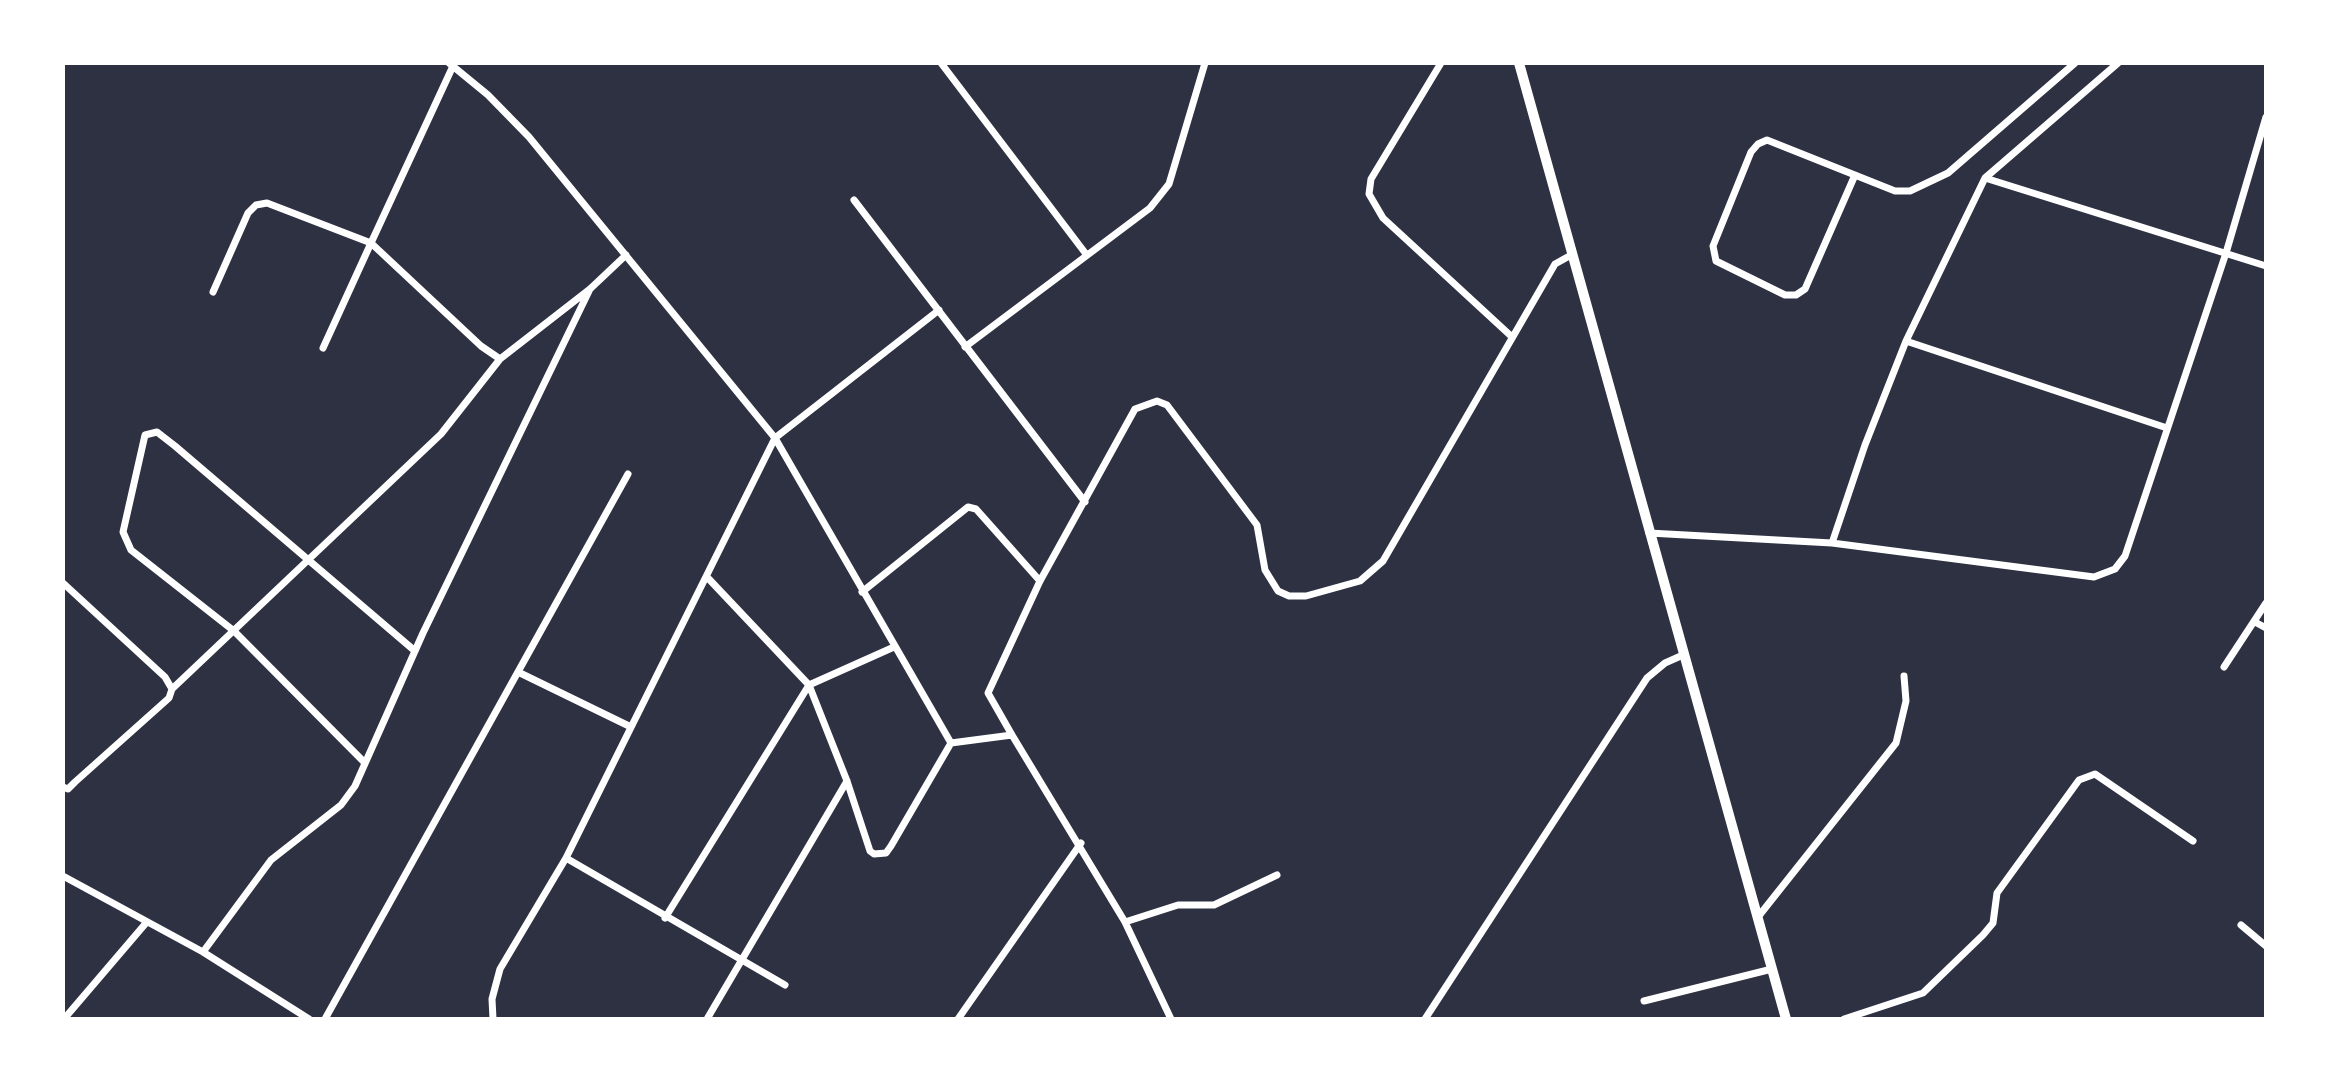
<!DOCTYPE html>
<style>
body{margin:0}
#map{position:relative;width:2329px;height:1082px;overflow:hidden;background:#2d3142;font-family:"Archivo Narrow",sans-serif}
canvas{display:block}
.frame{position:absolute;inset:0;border:65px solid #fff;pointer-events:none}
</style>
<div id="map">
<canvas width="2329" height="1082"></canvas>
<div class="frame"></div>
</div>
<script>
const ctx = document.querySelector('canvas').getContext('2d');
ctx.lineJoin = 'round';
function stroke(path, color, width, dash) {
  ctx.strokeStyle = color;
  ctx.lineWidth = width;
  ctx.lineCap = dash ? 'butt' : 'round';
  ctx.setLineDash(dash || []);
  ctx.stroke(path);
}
stroke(new Path2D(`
 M449 63 488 95 529 137 775 438 951 743
 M941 63 1086 254
 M1441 63 1371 179 1369 194 1383 218 1511 336
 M1855 175 1805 289 1796 295H1785L1716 261 1713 246 1751 152 1758 144 1767 140 1895 191H1910L1948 173 2075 63
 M1985 178 2266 266
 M854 200 1085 502
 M213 292 248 213 256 205 267 203 371 243 453 66
 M1906 341 2167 428
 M965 347 1150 208 1169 184 1205 63
 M323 348 371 243 481 346 500 359 590 289 626 255
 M1649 533 1832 543 2094 577 2115 569 2125 556 2226 253 2266 117
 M1832 543 1865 445 1906 341 1985 178 2118 63
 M707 577 809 685 847 781 870 851 874 854 886 853 891 846 951 743
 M63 583 165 677 172 689 169 698 75 782 68 789 63 787
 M862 592 968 507 976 509 1040 581
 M2255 622 2266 628
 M2224 667 2266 603
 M518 672 631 727
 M172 689 441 434 500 359
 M1012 735 988 693 1040 581 1135 409 1157 401 1167 405 1257 525 1265 570 1278 591 1289 596H1306L1360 581 1383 561 1555 264 1573 254
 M951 743 1012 735 1125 922 1171 1019
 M365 763 234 631 131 550 123 532 145 435 157 432 175 446 415 651
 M566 858 785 985
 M63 876 203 952 309 1019
 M1758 917 1896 743 1906 701 1904 676
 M665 918 809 685 894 647
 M1125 922 1178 905H1214L1277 875
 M2241 925 2266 946
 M203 952 271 860 341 805 355 786 423 633 590 289
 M1644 1001 1772 969
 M64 1019 146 923
 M325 1019 628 474
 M493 1019 492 999 500 969 566 858 775 438 939 310
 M707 1019 847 781
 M958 1019 1081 843
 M1425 1019 1647 678 1665 663 1683 655
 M1844 1019 1923 993 1983 935 1993 923 1997 893 2079 780 2095 774 2193 841`), '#fff', 7);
stroke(new Path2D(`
 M1519 63 1786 1019`), '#fff', 10);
</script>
